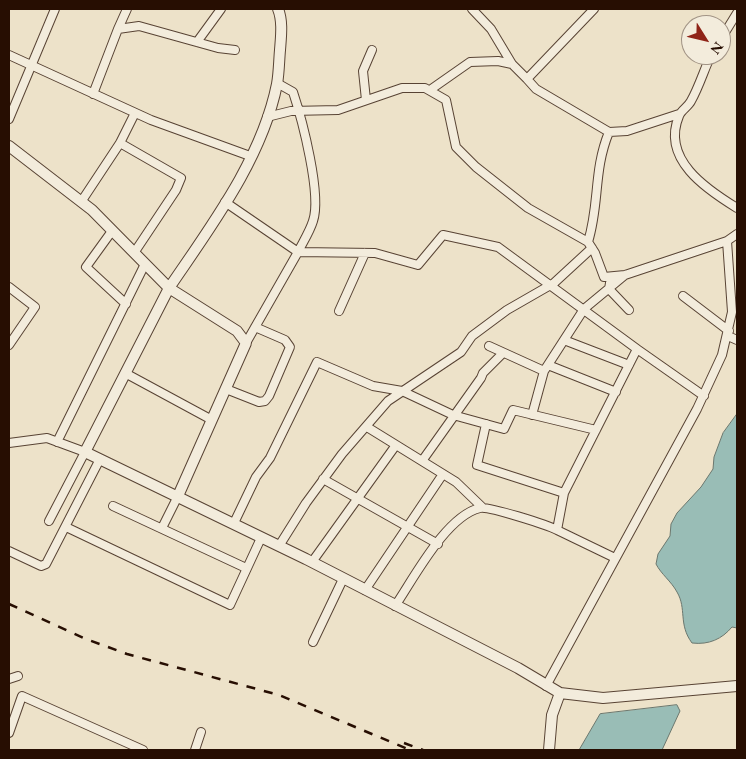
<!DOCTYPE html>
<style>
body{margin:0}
#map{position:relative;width:746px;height:759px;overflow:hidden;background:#ede2c9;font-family:"EB Garamond",serif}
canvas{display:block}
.frame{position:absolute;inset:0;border:10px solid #270e02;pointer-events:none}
.north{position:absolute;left:681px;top:15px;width:50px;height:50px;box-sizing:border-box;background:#f3ecdc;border:1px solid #a19385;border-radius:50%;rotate:126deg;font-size:14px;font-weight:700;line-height:20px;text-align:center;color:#270e02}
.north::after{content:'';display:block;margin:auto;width:18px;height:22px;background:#8f2418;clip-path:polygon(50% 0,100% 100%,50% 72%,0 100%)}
</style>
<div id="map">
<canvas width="746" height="759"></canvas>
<div class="frame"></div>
<div class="north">N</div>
</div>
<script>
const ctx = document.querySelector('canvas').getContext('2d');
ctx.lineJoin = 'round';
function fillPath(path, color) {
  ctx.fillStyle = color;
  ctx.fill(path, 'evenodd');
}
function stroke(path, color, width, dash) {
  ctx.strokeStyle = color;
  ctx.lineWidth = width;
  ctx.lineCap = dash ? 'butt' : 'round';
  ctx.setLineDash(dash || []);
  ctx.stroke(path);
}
const water = new Path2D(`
 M737 414V628L732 627C722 639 709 645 692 643 678 624 687 609 677 592 671 581 661 574 656 564L658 554 670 536 671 524 677 513 701 487 713 469 714 457 723 433Z
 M677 705 680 711 662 750H579L600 714Z`);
fillPath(water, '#99bdb6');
stroke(water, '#6b776e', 1);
const minor = new Path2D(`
 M127 9 118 29 139 26 218 48 235 50
 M472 9 491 29 512 64
 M721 39 737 13
 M197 42 221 9
 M9 55 151 120 250 156
 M711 55C704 70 699 87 691 101 688 107 681 110 679 116 661 159 706 189 737 208
 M430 90 470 62 498 61 512 64 527 79
 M93 94 118 29
 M366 100 363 71 372 50
 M267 117 291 111 338 110 402 88H425L446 100 456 147 476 167 528 208 588 242 595 253 604 277 625 275 727 241 732 312 722 355 697 409 546 686
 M9 119 55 9
 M609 132 627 131 679 114
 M120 143 181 178 176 190 134 253
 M81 202 120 143 135 113
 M225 202 298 252C303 242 310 231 313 221 322 195 302 119 293 92L277 83
 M112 231 86 267 126 304
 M727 241 737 234
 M588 242C600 203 593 171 609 132L536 89 527 79 594 9
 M610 283 609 289 629 310
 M9 287 35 307 9 345
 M683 296 729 331
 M339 311 365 253
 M728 336 737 340
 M564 340 629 365
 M246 343 298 252 375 253 418 265 443 235 498 247 637 349 564 493 557 530C548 525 488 506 480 508 446 516 414 578 395 606
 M489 346 544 371 584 309 625 275
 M637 349 704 396
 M548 365 616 392
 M125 373 212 420
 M226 389 259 402 265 401 269 396 290 347 285 340 255 327
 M532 415 544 371
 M486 424 477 465 564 493
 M367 427 456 482 482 507
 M57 442 145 264
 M9 443 47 438 85 452 49 521
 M422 461 481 378 483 373 503 353
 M323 479 438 544
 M113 506 246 568
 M234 523 256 477 270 458 317 362 373 386 402 391 453 415 504 429 513 410 596 430
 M66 527 230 605 261 538
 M162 528 178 496
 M557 530 615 558
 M279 546 306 503 342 454 388 401 461 352 472 336 507 310 554 283 592 248
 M9 551 41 566 46 564 100 459
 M312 562 396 445
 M365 590 443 474
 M313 642 343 579
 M9 679 18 676
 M9 733 22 696 143 750
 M195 750 201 732`);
const tertiary = new Path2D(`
 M9 146 92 210 169 288 85 452 306 559 518 668 560 693 603 698 737 686
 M178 496 246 343 237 331 169 288C211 226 262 159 277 84 279 73 279 61 280 50 281 37 283 21 278 9
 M549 750 552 715 560 693`);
stroke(minor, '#584334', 10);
stroke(tertiary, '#584334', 12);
stroke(minor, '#f3ecdc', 8);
stroke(tertiary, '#f3ecdc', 10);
stroke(new Path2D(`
 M9 604 86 639 127 654 279 695 410 750
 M404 743 423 750`), '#270e02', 2.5, [9, 9]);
</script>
